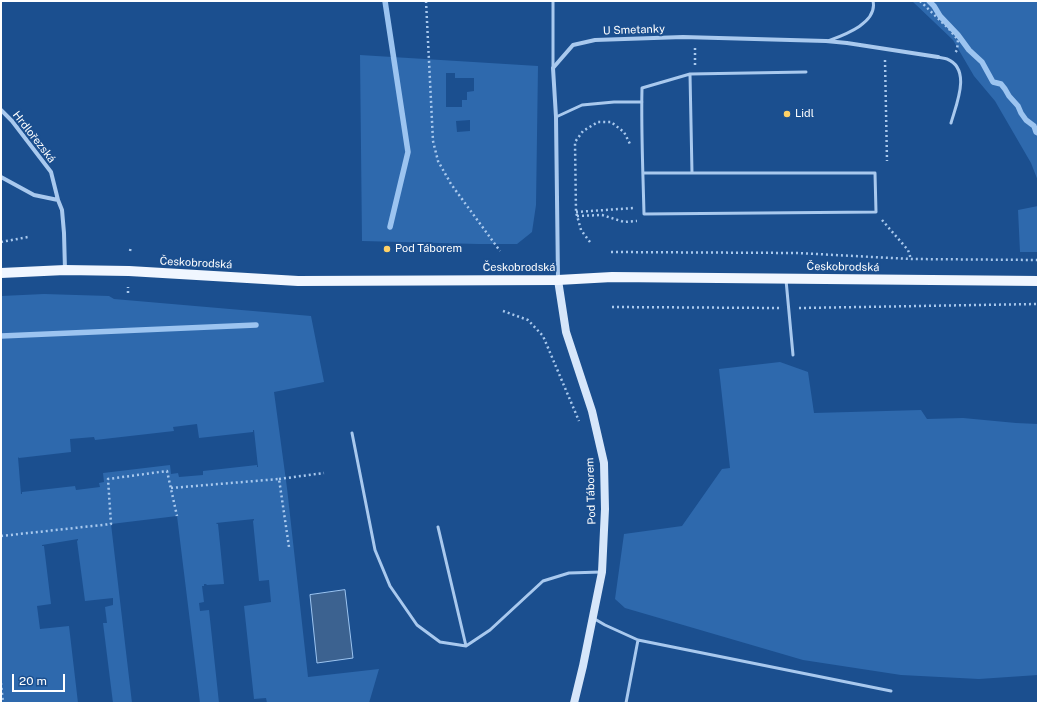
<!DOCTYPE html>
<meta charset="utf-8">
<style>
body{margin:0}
#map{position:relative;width:1039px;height:704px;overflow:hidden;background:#1b4f8f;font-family:"Public Sans",sans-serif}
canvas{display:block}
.frame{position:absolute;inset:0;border:2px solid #fff;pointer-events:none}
.scale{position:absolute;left:12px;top:674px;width:53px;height:18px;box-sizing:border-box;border:2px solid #fff;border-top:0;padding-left:5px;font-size:12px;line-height:14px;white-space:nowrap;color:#fff;-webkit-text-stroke:3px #1b4f8f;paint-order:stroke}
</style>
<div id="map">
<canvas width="1039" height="704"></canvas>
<div class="frame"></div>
<div class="scale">20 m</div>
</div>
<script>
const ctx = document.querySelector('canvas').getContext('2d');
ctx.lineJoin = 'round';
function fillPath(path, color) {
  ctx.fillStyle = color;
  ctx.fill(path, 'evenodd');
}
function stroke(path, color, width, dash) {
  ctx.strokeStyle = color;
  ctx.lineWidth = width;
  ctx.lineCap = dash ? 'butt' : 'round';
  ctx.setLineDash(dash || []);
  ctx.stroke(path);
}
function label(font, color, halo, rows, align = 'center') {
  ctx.font = font + ' "Public Sans",sans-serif';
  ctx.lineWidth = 4;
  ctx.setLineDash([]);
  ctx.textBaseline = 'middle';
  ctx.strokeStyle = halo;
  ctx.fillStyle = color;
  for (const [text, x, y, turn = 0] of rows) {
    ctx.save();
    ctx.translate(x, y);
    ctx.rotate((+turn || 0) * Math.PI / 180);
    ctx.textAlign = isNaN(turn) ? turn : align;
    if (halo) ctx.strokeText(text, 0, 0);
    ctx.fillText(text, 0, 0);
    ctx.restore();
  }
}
fillPath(new Path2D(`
 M912 1H1038V181L1031 163 995 101 974 76 953 40Z
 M360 55 538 66 536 205 532 232 517 244H478L362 241ZM446 73H455V78H474V91L467 92V100H462V107H446ZM470 120V131L457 132 456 121Z
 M1038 206V252H1020L1018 210Z
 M44 294 109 296 114 299 311 316 324 382 274 392 287 488 308 677 379 669 369 703H267L266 698 254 699 244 606 271 602 269 580 259 581 253 521 254 520V519L216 523 217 524H218L224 584 207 585 206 584H204V586H202L204 602 199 603 200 611 209 610 219 703H200L177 516 111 524 132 703H113L103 623H107L105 607 113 605V598L85 601 77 541 78 540V539L42 545V546H44L51 604 37 606 40 629 69 626 78 703H1V296ZM197 424 199 438 253 432V430H254L258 467H257V465L203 471V475L179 477 178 473 171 474 170 465 103 473 104 482 99 483 100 487 76 490 75 486 22 492V494H21L18 457 19 458 71 452 70 439 94 437 95 440 174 431 173 427Z
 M780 362 808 372 814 413 921 410 927 419 963 418 1016 423 1038 424V675L979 679 901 675 803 660 625 608 615 599 624 534 682 526 722 469 730 468 719 369Z`), '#2e69ad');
const water = new Path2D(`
 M345 590 353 658 317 663 310 595Z`);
fillPath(water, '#3c6290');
stroke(water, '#9cc4f0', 1);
stroke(new Path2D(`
 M385 1 408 152 390 227
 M929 1 934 6 940 16 958 35 969 50 982 62 993 82 1001 84 1005 89 1009 96 1018 106 1021 113 1026 120 1034 126 1036 132 1038 133
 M1 336 256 325`), '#9cc4f0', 5.5);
stroke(new Path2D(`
 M426 1 433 141 438 161 451 184 500 251
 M920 1 949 29 958 40 957 50 955 53
 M695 48V65
 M885 60 887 161
 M576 212 634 208
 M577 216 602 215 624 222 637 221
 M882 220 908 250 911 259
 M1 242 28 237
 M590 242 581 230 576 212 575 142 583 131 598 122H611L624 132 631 146
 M130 251 131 247
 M611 252 797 253 911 259 1038 260
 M128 293V287
 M612 307 780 308
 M799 308 1038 304
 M503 311 528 320 543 336 579 421
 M279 479 324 473
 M171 488 279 479 289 547
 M1 536 111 524 108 479 167 471 177 516
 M1 683 3 703`), '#a9c9ee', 2.5, [2, 3]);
stroke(new Path2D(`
 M553 1V67
 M828 41C844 35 878 23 873 1
 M938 57C941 58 944 58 947 59 972 69 956 105 951 123
 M690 74 806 72
 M556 117 582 105 614 102H642
 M643 173H875L876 212 644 214C643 173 641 130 642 88L690 74 692 173
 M786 280 793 355
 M352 433 375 550 390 586 417 625 440 642 466 646 490 630 543 581 569 573 601 572
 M438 527 466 646
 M593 618 605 625 638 640 626 703
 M638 640 891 691`), '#a9c9ee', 3);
stroke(new Path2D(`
 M1 110 12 121 51 172 58 200 62 210 64 233 65 270
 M1 177 34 195 58 200
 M558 279 556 117 553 68 573 45 595 40 683 37 826 41 847 43 938 57`), '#a9c9ee', 4);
stroke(new Path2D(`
 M558 280 566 332 592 411 604 463 605 509 602 572 583 666 574 703`), '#d6e6fa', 8);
stroke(new Path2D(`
 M1 273 65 270 129 271 298 281 558 280 612 277 1038 281`), '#f0f6ff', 10);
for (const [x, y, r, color] of [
 [787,114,4,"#ffd166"],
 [387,249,4,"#ffd166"]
]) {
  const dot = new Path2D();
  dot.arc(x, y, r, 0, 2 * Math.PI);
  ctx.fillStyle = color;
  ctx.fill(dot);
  stroke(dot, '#1b4f8f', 1.5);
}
label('11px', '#fff', '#1b4f8f', [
 ["U Smetanky",634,30,-2],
 ["Hrdlořezská",34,137,52],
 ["Českobrodská",196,263,3],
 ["Českobrodská",843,267,1],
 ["Českobrodská",519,268],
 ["Pod Táborem",591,491,-92]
]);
label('11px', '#fff', '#1b4f8f', [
 ["Lidl",795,114],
 ["Pod Táborem",395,249]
], 'left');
</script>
